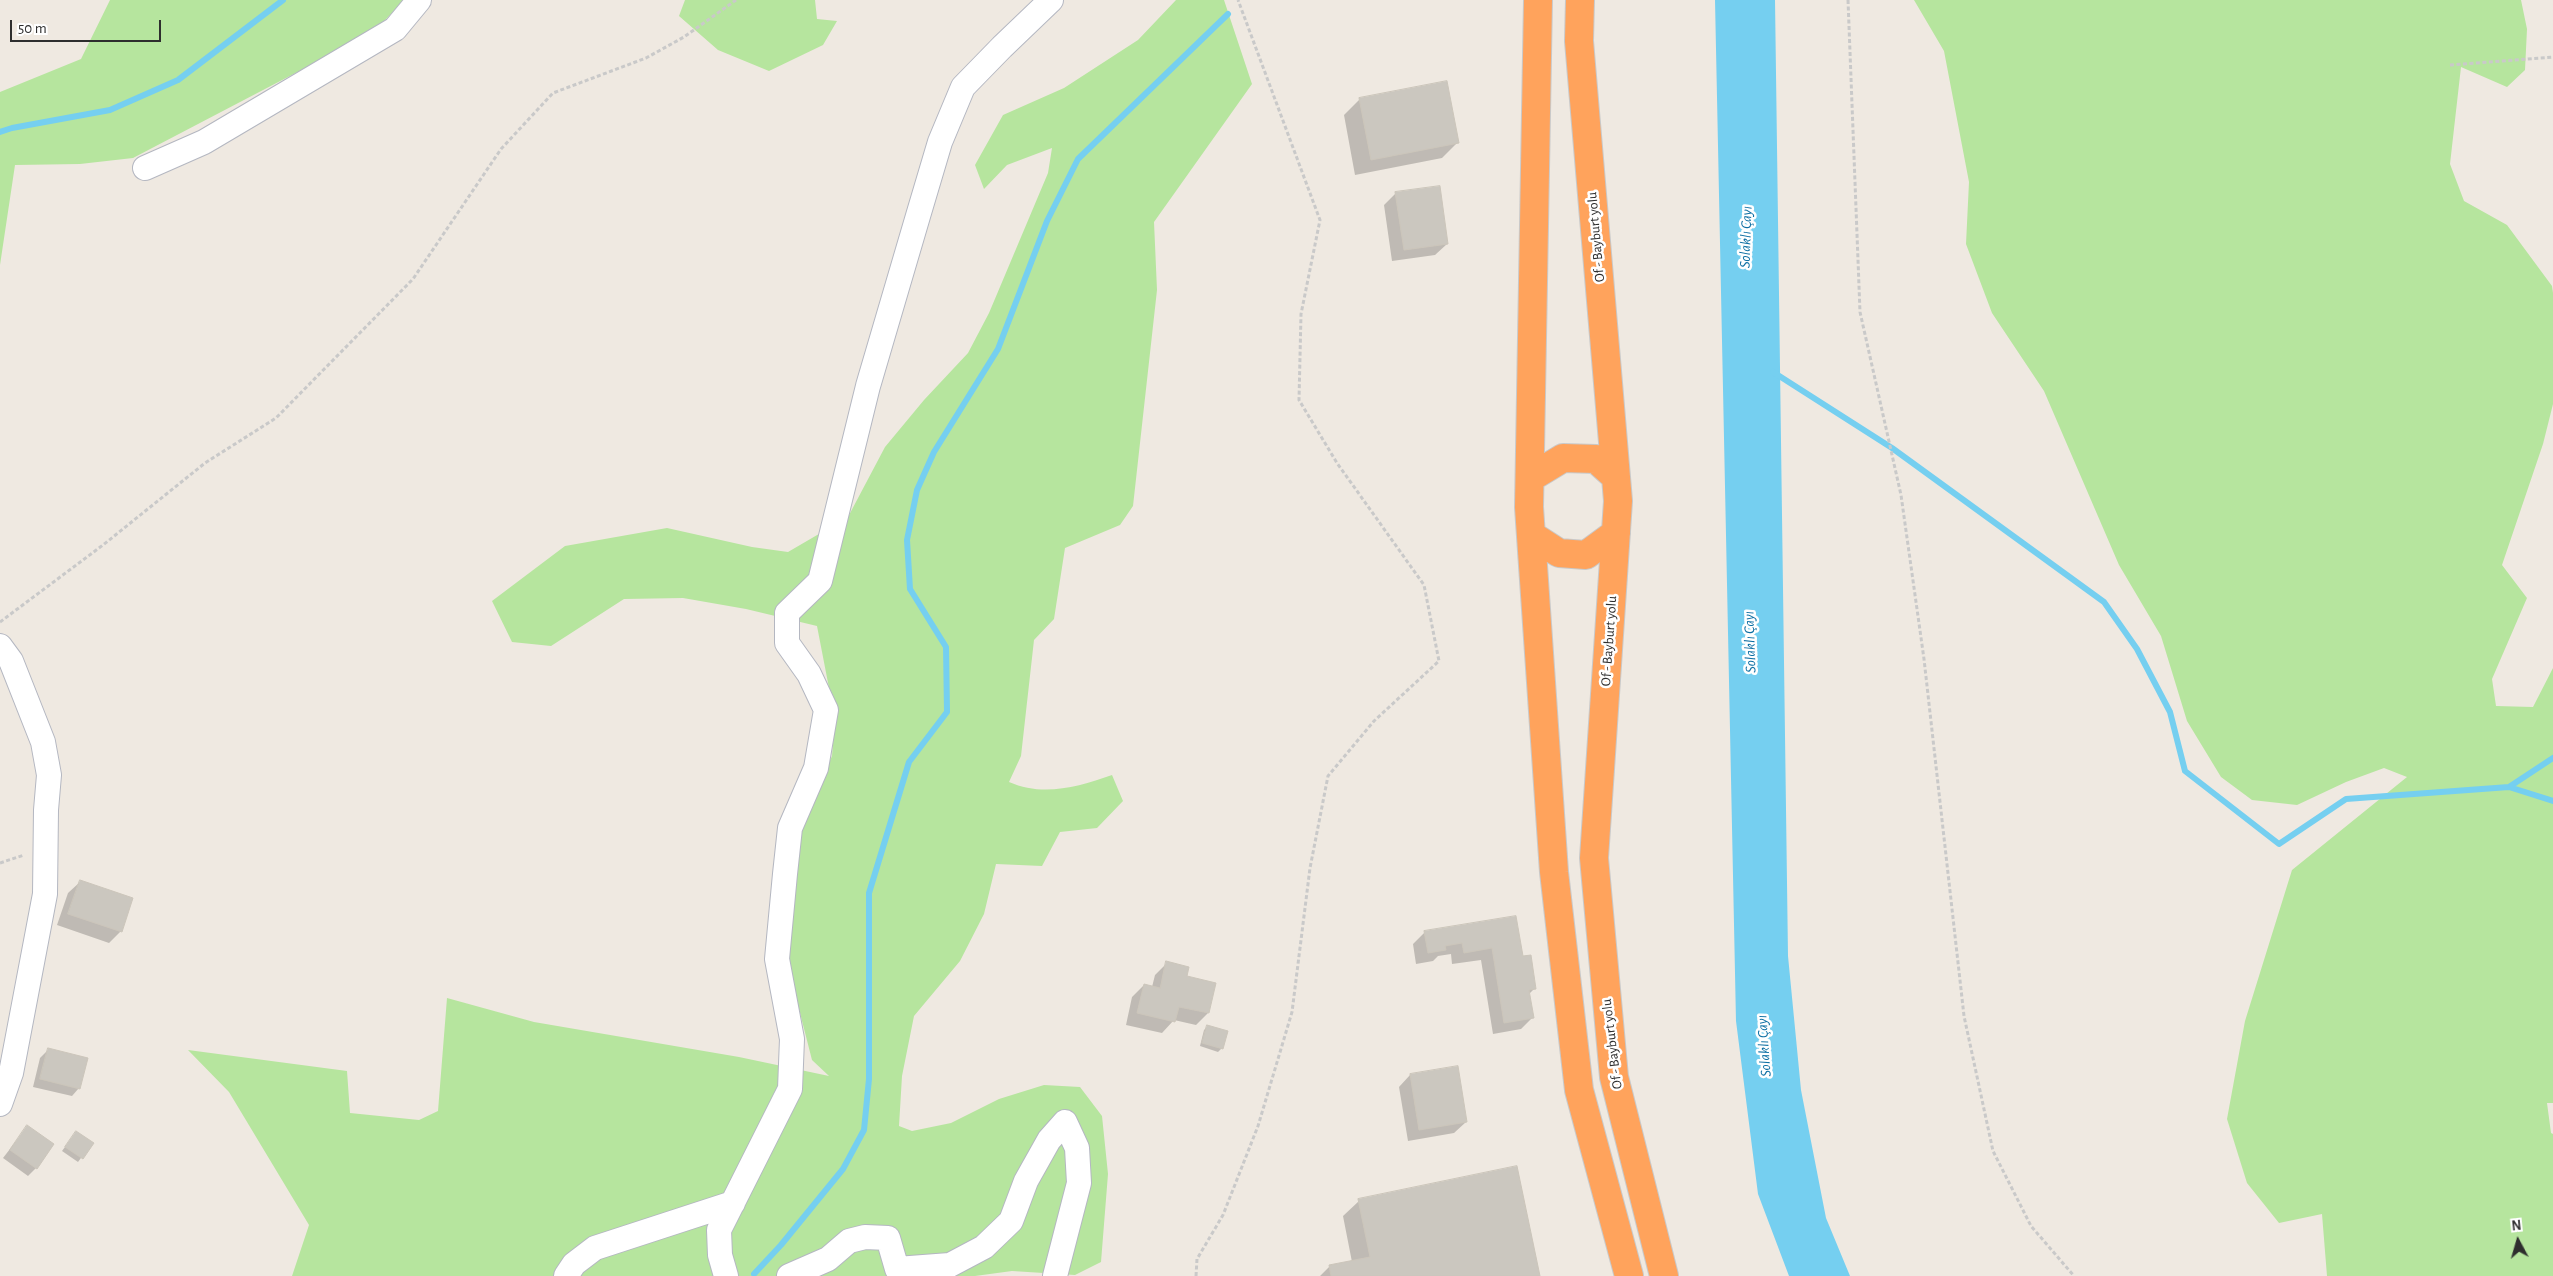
<!DOCTYPE html>
<meta charset="utf-8">
<style>
body{margin:0}
#map{position:relative;width:2553px;height:1276px;overflow:hidden;background:#efe9e1;font-family:"Alegreya Sans",sans-serif}
canvas{display:block}
.north{position:absolute;left:2493px;top:1216px;width:50px;height:50px;-webkit-text-stroke:4px #fff;paint-order:stroke;rotate:354deg;font-size:14px;font-weight:700;line-height:20px;text-align:center;color:#2e2e2e}
.north::after{content:'';display:block;margin:auto;width:18px;height:22px;background:#2e2e2e;clip-path:polygon(50% 0,100% 100%,50% 72%,0 100%)}
.scale{position:absolute;left:10px;top:20px;width:151px;height:22px;box-sizing:border-box;border:2px solid #2e2e2e;border-top:0;padding-left:6px;font-size:15px;line-height:18px;white-space:nowrap;color:#2e2e2e;-webkit-text-stroke:4px #fff;paint-order:stroke}
</style>
<div id="map">
<canvas width="2553" height="1276"></canvas>
<div class="north">N</div>
<div class="scale">50 m</div>
</div>
<script>
const ctx = document.querySelector('canvas').getContext('2d');
ctx.lineJoin = 'round';
function fillPath(path, color) {
  ctx.fillStyle = color;
  ctx.fill(path, 'evenodd');
}
function stroke(path, color, width, dash) {
  ctx.strokeStyle = color;
  ctx.lineWidth = width;
  ctx.lineCap = dash ? 'butt' : 'round';
  ctx.setLineDash(dash || []);
  ctx.stroke(path);
}
function label(font, color, halo, rows, align = 'center') {
  ctx.font = font + ' "Alegreya Sans",sans-serif';
  ctx.lineWidth = 5;
  ctx.setLineDash([]);
  ctx.textBaseline = 'middle';
  ctx.strokeStyle = halo;
  ctx.fillStyle = color;
  for (const [text, x, y, turn = 0] of rows) {
    ctx.save();
    ctx.translate(x, y);
    ctx.rotate((+turn || 0) * Math.PI / 180);
    ctx.textAlign = isNaN(turn) ? turn : align;
    if (halo) ctx.strokeText(text, 0, 0);
    ctx.fillText(text, 0, 0);
    ctx.restore();
  }
}
fillPath(new Path2D(`
 M110 0H404L374 32 133 158 80 164 15 165 0 265V92L81 59Z
 M685 0H815L817 19 837 21 823 45 769 71 718 50 679 16Z
 M1176 0H1224L1252 84 1154 222 1157 290 1133 506 1120 525 1065 548 1054 619 1034 640 1021 756 1009 782C1043 797 1078 787 1112 775L1123 801 1097 828 1060 832 1042 866 996 864 984 914 960 961 914 1016 902 1076 899 1126 912 1131 951 1123 999 1099 1044 1085 1080 1087 1102 1116 1108 1174 1101 1262 1075 1275 1012 1271 975 1276H292L309 1225 229 1092 188 1050 347 1071 350 1113 419 1120 438 1111 447 998 534 1022 739 1057 829 1076 812 1060 787 962 802 822 832 756 835 719 817 626 746 609 683 598 624 599 551 646 512 642 492 601 565 546 667 528 752 547 788 552 848 517 885 447 924 400 968 353 989 313 1048 173 1052 148 1007 165 984 189 975 165 1003 115 1064 88 1138 40Z
 M1914 0H2521L2527 29 2525 70 2507 87 2461 67 2450 164 2464 201 2507 225 2552 286 2553 293V404L2543 444 2502 565 2527 598 2492 679 2496 706 2533 707 2553 668V1103H2547L2551 1133 2553 1134V1276H2327L2322 1214 2279 1223 2247 1183 2227 1119 2245 1021 2292 870 2407 777 2384 768 2346 782 2297 805 2252 800 2221 777 2187 721 2161 636 2119 565 2044 391 1992 313 1966 244 1969 182 1944 51Z`), '#b6e59e');
fillPath(new Path2D(`
 M1715 0H1775L1788 956 1801 1090 1826 1218 1850 1276H1789L1758 1194 1736 1021Z`), '#75cff0');
fillPath(new Path2D(`
 M1360 99 1458 142 1442 158 1355 175 1344 115Z
 M1396 193 1447 244 1435 255 1392 261 1384 205Z
 M80 882 121 931 109 943 57 925 68 893Z
 M1515 917 1522 958 1535 988 1529 994 1532 1018 1521 1029 1493 1034 1481 960 1452 964 1451 954 1438 956 1433 961 1416 964 1413 944 1425 932Z
 M1167 963 1186 977 1215 984 1208 1013 1196 1025 1174 1020 1162 1033 1126 1025 1132 997 1144 985 1152 987 1155 975Z
 M1207 1027 1222 1048 1218 1052 1200 1046 1204 1030Z
 M48 1050 79 1088 72 1096 33 1087 40 1058Z
 M1410 1075 1466 1122 1454 1133 1408 1141 1399 1087Z
 M27 1127 36 1168 28 1176 3 1158Z
 M73 1136 92 1143 78 1162 62 1151Z
 M1359 1201 1539 1276H1320L1330 1266 1352 1262 1343 1216Z`), '#0003');
stroke(new Path2D(`
 M0 132 12 128 110 110 178 80 283 0
 M1773 372 1892 448 2104 602 2137 649 2170 712 2185 771 2279 844 2346 799 2509 787 2553 758
 M2509 787 2553 801
 M754 1274 781 1245 843 1169 864 1130 869 1079V893L909 762 947 712 946 647 910 589 907 540 917 490 934 452 998 349 1047 221 1078 159 1228 14`), '#75cff0', 6);
const building = new Path2D(`
 M1447 81 1459 143 1371 160 1359 98Z
 M1440 186 1448 244 1404 250 1395 192Z
 M80 880 133 898 122 932 68 914Z
 M1516 916 1523 956 1531 955 1536 989 1529 990 1534 1018 1504 1023 1492 948 1464 953 1462 943 1445 946 1446 950 1428 953 1424 931Z
 M1166 961 1189 967 1187 976 1216 983 1209 1013 1179 1007 1175 1022 1137 1013 1144 984 1160 988Z
 M1207 1025 1228 1031 1223 1049 1202 1043Z
 M48 1048 88 1058 80 1089 40 1079Z
 M1458 1066 1467 1122 1419 1130 1410 1074Z
 M27 1125 54 1144 37 1169 10 1150Z
 M76 1131 94 1143 83 1159 65 1147Z
 M1517 1166 1540 1276H1331L1329 1265 1370 1257 1358 1199Z`);
fillPath(building, '#cbc7bf');
stroke(building, '#cbc5ba', 1);
const street = new Path2D(`
 M145 168 204 142 395 29 419 0
 M0 646 11 661 43 742 49 775 46 810 45 894 11 1073 0 1104
 M566 1276 574 1264 595 1248 733 1203
 M726 1276 720 1255 719 1230 790 1089 792 1039 777 959 785 874 790 828 816 768 826 710 809 674 787 643V613L820 581 868 386 918 216 940 142 963 87 1002 47 1051 0
 M789 1276 828 1259 849 1241 865 1237 888 1238 897 1269 950 1265 984 1247 1011 1221 1026 1181 1049 1140 1065 1122 1077 1148 1079 1183 1055 1276`);
const highway = new Path2D(`
 M1538 0 1529 507 1554 872 1579 1090 1629 1276
 M1580 0 1579 41 1618 501 1594 858 1614 1077 1664 1276
 M1530 478 1563 458 1596 459 1616 477
 M1531 535 1559 553 1586 555 1616 533`);
stroke(street, '#b4b7c1', 26);
stroke(highway, '#c9c9c9', 30);
stroke(new Path2D(`
 M1848 0 1860 312 1901 495 1924 659 1964 1016 1993 1151 2031 1226 2074 1276
 M2450 65 2553 57
 M0 622 103 545 205 463 276 418 413 279 501 149 553 93 646 58 684 37 736 0
 M0 863 24 855
 M1196 1276 1197 1259 1223 1215 1258 1126 1292 1012 1310 868 1328 776 1374 721 1439 661 1424 585 1337 463 1299 400 1301 314 1320 220 1238 0`), '#c9c9c9', 3, [4, 2.5]);
stroke(street, '#fff', 24);
stroke(highway, '#ffa35c', 28);
label('14px', '#2e2e2e', '#fff', [
 ["Of - Bayburt yolu",1596,237,-95],
 ["Of - Bayburt yolu",1609,641,-86],
 ["Of - Bayburt yolu",1612,1044,-97]
]);
label('italic 15px', '#0d6fa3', '#fff', [
 ["Solaklı Çayı",1746,237,-88],
 ["Solaklı Çayı",1750,642,-92],
 ["Solaklı Çayı",1764,1046,-94]
]);
</script>
